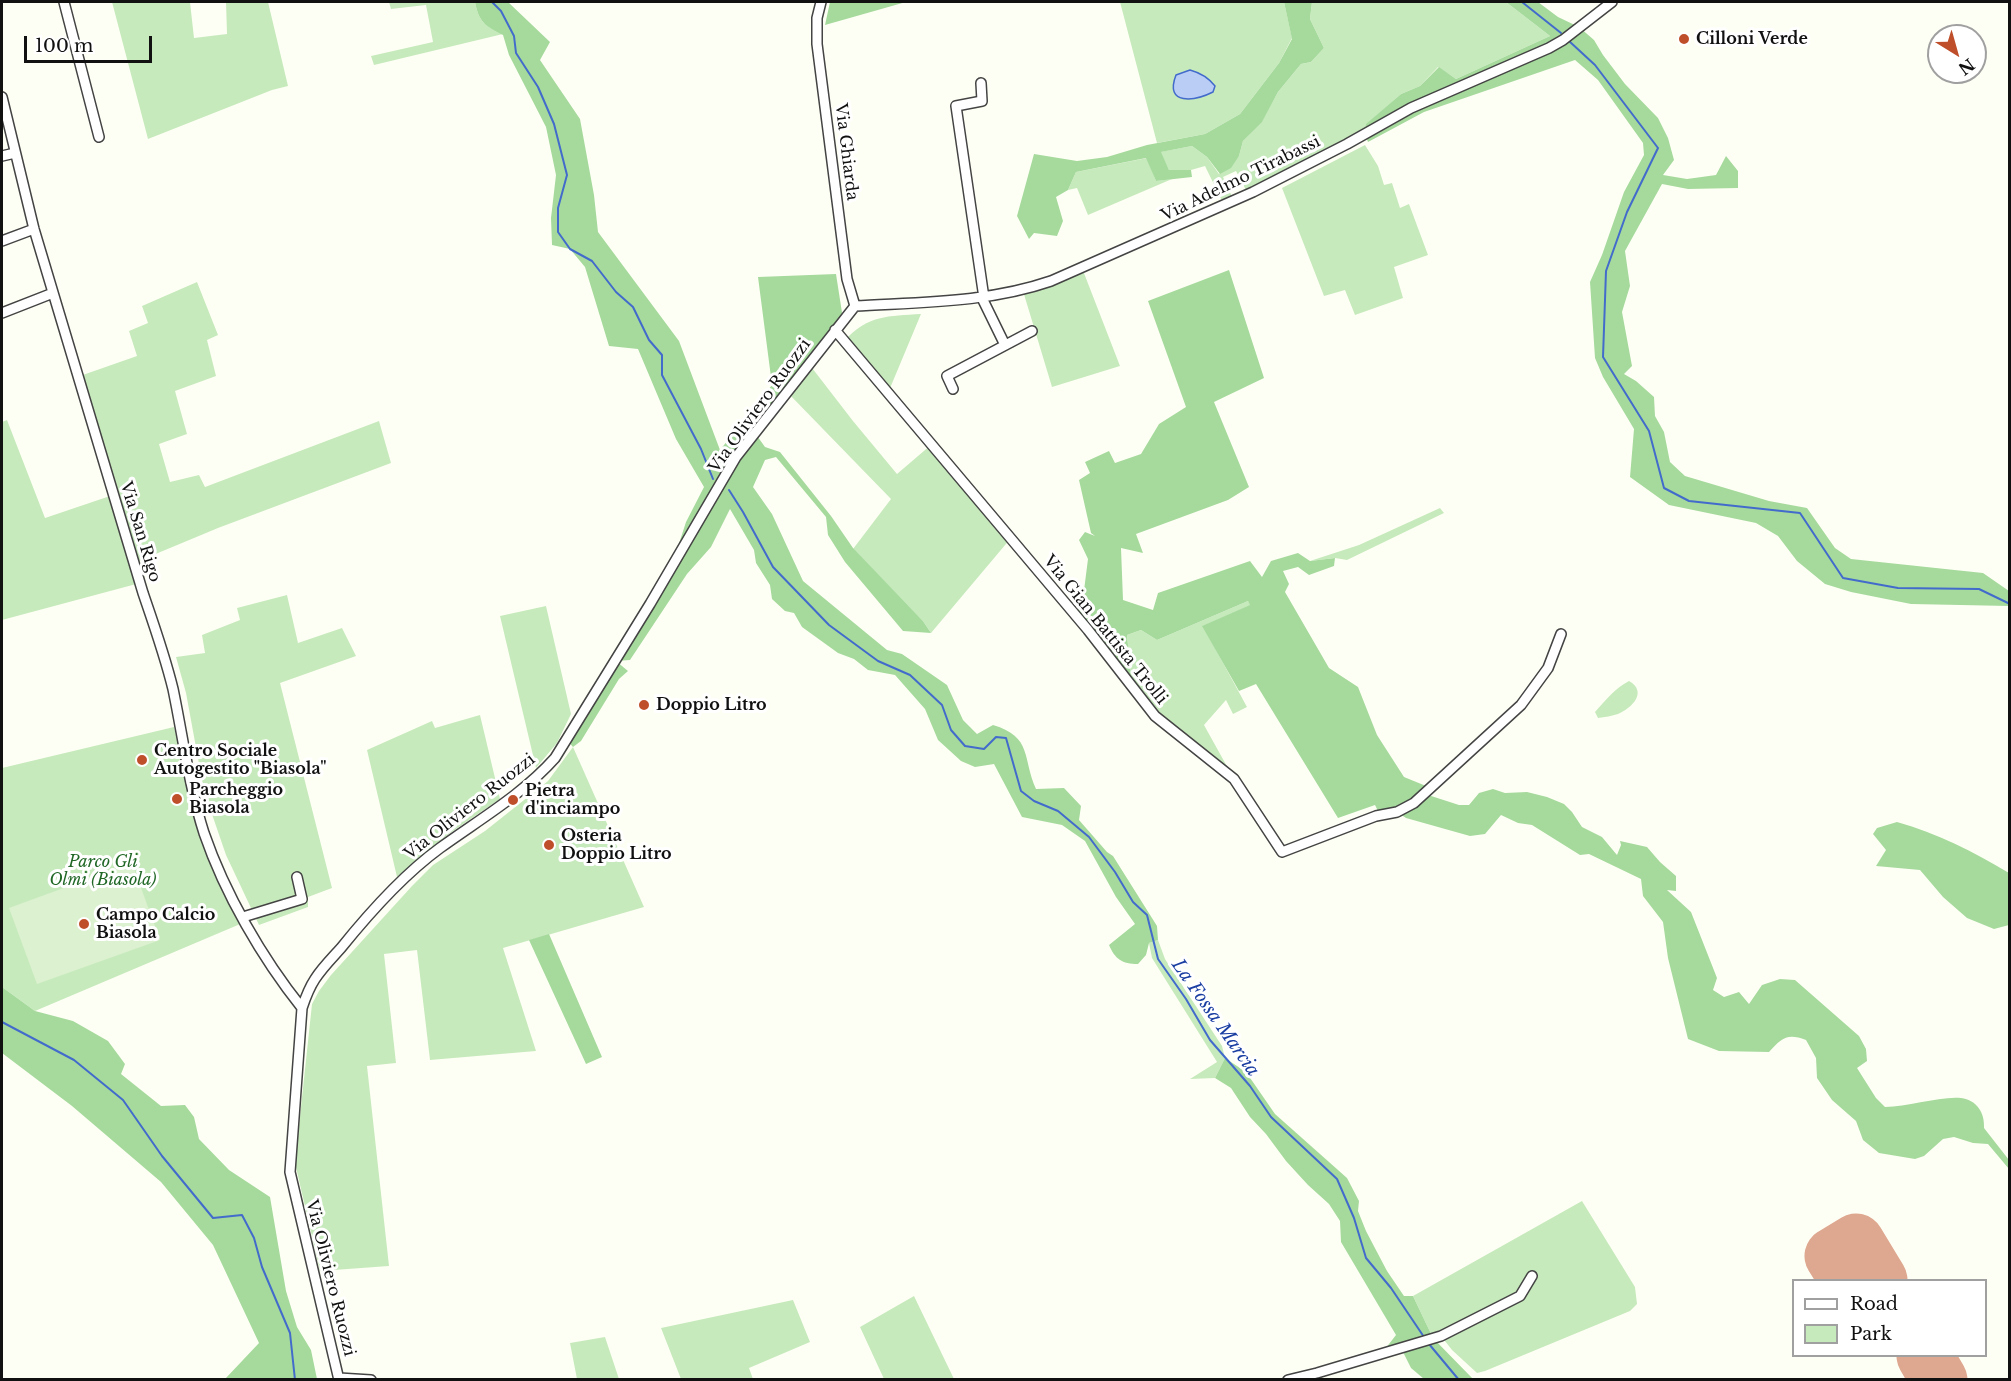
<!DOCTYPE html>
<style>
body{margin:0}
#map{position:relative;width:2011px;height:1381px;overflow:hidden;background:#fefff4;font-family:"Libre Baskerville",serif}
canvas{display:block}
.frame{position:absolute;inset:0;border:3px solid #111;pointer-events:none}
.legend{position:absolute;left:1792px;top:1279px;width:195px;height:78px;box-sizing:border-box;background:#fff;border:2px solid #a0a0a0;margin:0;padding:8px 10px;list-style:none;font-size:18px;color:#111}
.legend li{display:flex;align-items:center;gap:12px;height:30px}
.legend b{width:30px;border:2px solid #a0a0a0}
.north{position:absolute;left:1927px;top:24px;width:60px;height:60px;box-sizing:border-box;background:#fff;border:2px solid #a0a0a0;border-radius:50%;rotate:143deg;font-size:16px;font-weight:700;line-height:24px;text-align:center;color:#111}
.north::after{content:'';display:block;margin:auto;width:21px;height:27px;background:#bf4f2a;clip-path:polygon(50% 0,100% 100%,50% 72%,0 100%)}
.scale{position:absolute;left:24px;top:36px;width:128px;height:27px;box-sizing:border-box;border:3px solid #111;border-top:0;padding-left:8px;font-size:18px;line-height:21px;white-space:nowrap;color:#111;-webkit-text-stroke:4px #fff;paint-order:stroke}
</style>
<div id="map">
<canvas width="2011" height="1381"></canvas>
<div class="frame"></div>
<ul class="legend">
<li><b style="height:8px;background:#fff"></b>Road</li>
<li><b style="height:16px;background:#c7eabd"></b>Park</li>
</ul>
<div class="north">N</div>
<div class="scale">100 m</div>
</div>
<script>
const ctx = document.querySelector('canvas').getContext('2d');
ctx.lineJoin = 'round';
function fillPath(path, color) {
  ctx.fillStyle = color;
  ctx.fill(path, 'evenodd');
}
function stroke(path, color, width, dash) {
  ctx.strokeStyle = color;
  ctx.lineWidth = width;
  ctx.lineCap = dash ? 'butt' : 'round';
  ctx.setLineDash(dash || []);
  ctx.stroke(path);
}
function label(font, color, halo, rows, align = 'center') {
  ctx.font = font + ' "Libre Baskerville",serif';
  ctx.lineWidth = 6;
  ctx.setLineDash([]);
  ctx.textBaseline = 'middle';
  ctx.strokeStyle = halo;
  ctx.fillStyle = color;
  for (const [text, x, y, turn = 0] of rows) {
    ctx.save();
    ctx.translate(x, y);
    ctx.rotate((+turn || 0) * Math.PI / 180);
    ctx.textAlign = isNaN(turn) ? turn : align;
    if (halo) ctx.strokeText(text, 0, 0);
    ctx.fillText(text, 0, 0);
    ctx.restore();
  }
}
fillPath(new Path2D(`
 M112 2H190L194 38 227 34 226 2H268L288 86 272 90 148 139Z
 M389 2H475C479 22 484 25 503 34L374 65 371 56 433 42 426 5 391 9Z
 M1120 2H1284L1292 38 1279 63 1240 114 1205 134 1157 143Z
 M1312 2H1506L1550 36 1456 79 1438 67 1420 86 1401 94 1367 124 1365 134 1248 194 1236 171 1223 177 1234 201 1224 205 1205 166 1191 170H1169L1160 152 1192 146 1207 157 1219 174 1239 156 1243 141 1262 121 1278 92 1301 64 1311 62 1324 48 1310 19Z
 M1365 145 1378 166 1384 185 1392 183 1400 208 1409 204 1428 255 1394 267 1403 298 1355 315 1345 290 1324 296 1282 188Z
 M1147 158 1156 181 1172 179 1088 215 1077 188 1068 190 1076 172Z
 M1082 268 1120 366 1052 387 1023 291Z
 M197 282 218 335 207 340 216 376 175 391 187 434 159 444 170 482 199 475 205 487 379 421 391 463 218 528 134 563 140 583 2 620V422L7 420 45 518 113 495 77 377 137 356 129 331 148 323 142 306Z
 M921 314 888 393 844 341C868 315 888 316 921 314Z
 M809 364 853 421 897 474 932 444 1011 538 931 633 923 621 853 549 891 499 787 392Z
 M1440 508 1444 513 1347 560 1335 558 1310 561 1359 545Z
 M287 595 298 643 342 628 356 656 280 683 332 888 308 897V907L259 925 226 855 204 791 186 693 176 657 205 653 202 635 240 620 237 608Z
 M1248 601 1251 605 1203 626 1247 707 1233 714 1226 700 1204 725 1234 779 1155 716 1132 686 1127 635 1141 630 1157 640Z
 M546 606 571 714 557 743 536 768 500 616Z
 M1629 681C1648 692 1632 708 1618 714 1612 716 1605 717 1598 718L1595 712C1605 701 1615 688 1629 681Z
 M480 715 500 799 450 833 397 877 367 750 432 721 435 728Z
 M174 727 198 831 204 830 245 922 35 1011 2 987V768Z
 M573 747 644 907 503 948 536 1051 430 1060 417 950 384 954 396 1063 367 1066 389 1266 320 1271 295 1163 312 1004 319 991 331 975 412 886 433 865 485 831 548 781Z
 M1158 940 1165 959 1222 1046 1225 1058 1215 1078 1190 1079 1217 1062 1152 958 1149 943Z
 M1582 1201 1635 1287 1637 1304 1630 1311 1485 1371 1477 1373 1452 1350 1441 1336 1433 1338 1413 1296Z
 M914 1296 954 1379H884L860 1327Z
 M793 1300 810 1342 749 1368 753 1379H681L661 1328Z
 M605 1337 619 1379H577L570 1343Z`), '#c7eabd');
fillPath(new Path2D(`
 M475 2H508L550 42 540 60 580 119 594 195 598 232 679 341 720 450 772 385 758 277 836 274 843 319 755 433 765 447 780 452 831 516 853 548 923 621 931 633 903 631 845 562 828 535 826 517 776 457 765 460 753 487 772 514 803 581 887 650 902 654 947 685 963 720 977 734 993 725C1033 737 1022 758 1036 789L1064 788 1081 806 1079 820 1107 852 1113 856 1157 926 1158 940 1149 943 1146 955 1138 964C1122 964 1115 959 1109 945L1135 924 1116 897 1085 841 1062 825 1022 817 994 764 975 767 961 761 938 740 925 709 895 675 868 670 854 659 838 653 802 627 794 613 785 611 772 599 770 585 756 563 754 550 730 509 711 547 687 574 630 660 616 661 628 671 619 679 581 741 573 747 566 739 673 562 686 522 704 487 676 439 638 349 609 346 585 267 570 249 552 245 551 218 556 175 546 127 509 55 503 35C484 25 479 22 475 2Z
 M830 2H906L825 25Z
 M1284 2H1312L1310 19 1324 48 1311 62 1301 64 1278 92 1262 122 1243 141 1239 156 1231 168 1220 174 1207 157 1192 146 1161 152 1169 170H1191L1192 177 1156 181 1146 158 1076 172 1068 190 1056 197 1063 221 1057 236 1034 233 1029 239 1017 216 1034 154 1077 161 1107 157 1147 145 1205 134 1240 114 1279 63 1292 39Z
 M1506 2H1538L1558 17 1579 27 1594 40 1603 55 1625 84 1658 118 1668 138 1674 160 1663 175 1687 179 1716 175 1726 156 1738 171V188L1688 189 1662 184 1625 251 1630 286 1622 312 1632 366 1624 374 1636 381 1654 397 1655 416 1664 432 1670 462 1685 476 1769 501 1807 508 1835 548 1851 559 1983 573 2009 591V606L1911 604 1851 592 1825 584 1797 561 1778 536 1756 523 1669 505 1630 477 1634 429 1603 377 1595 358 1590 282 1602 255 1624 192 1644 155 1643 143 1598 80 1575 60 1424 112 1368 142 1365 134 1366 124 1401 94 1420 86 1439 67 1456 79 1550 36Z
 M1229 270 1264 378 1214 402 1249 487 1228 500 1136 534 1143 553 1121 548 1123 600 1153 610 1158 593 1250 561 1262 577 1271 561 1298 553 1310 561 1335 558 1334 566 1309 575 1298 567 1283 571 1289 584 1285 592 1329 668 1358 687 1377 735 1404 777 1431 788 1425 794 1459 805H1469L1479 793 1493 789 1505 793 1527 792 1547 797 1564 804 1572 812 1582 827 1602 837 1617 855 1621 845 1620 841 1647 847 1660 862 1676 876V891L1667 890 1691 912 1717 978 1713 990 1724 997 1739 992 1749 1004 1762 985 1780 979 1795 980 1859 1036 1866 1049 1867 1061 1857 1068 1876 1098 1885 1107C1908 1107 1940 1096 1961 1098 1977 1100 1985 1113 1984 1128L2009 1160V1169L1988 1144 1973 1143 1954 1137 1943 1139 1924 1156 1915 1159 1879 1153 1863 1140 1856 1121 1832 1100 1817 1078 1816 1058 1806 1040C1787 1033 1782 1038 1769 1052L1719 1051 1688 1039 1668 958 1663 922 1643 896 1641 879 1589 854 1580 855 1532 825 1518 823 1501 815 1485 834 1470 836 1406 818 1397 812 1380 815 1375 805 1338 818 1256 684 1239 691 1202 626 1250 605 1248 601 1157 640 1141 630 1127 635 1132 686 1074 613 1082 606 1088 559 1079 540 1085 532 1095 536 1091 533 1079 480 1090 473 1085 462 1109 451 1115 463 1141 454 1159 424 1186 407 1148 301Z
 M1897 822C1937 833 1974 852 2009 873V925L1994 929 1967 918 1943 897 1920 870 1876 866 1886 850 1873 834 1877 828Z
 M549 934 602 1057 586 1064 529 940Z
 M2 987 35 1011 73 1021 108 1041 125 1064 121 1074 161 1106 185 1105 194 1117 199 1139 229 1170 270 1197 286 1291 297 1327 311 1350 317 1379H225L259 1343 213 1245 161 1182 72 1106 2 1053Z
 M1225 1058 1246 1072 1275 1114 1347 1178 1359 1201 1358 1211 1366 1231 1387 1271 1404 1296H1413L1433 1338 1473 1379H1424L1411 1368 1401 1348 1382 1353 1396 1335 1341 1242 1340 1221 1329 1204 1308 1185 1286 1161 1266 1134 1250 1117 1231 1088 1215 1078Z`), '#a6da9d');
fillPath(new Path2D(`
 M132 863 160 940 37 984 9 908Z`), '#dbf1cf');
const water = new Path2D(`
 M1190 70C1201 73 1208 77 1215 86L1213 92C1195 101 1164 106 1176 75Z`);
fillPath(water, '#bacdf5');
stroke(water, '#426bcb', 1.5);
stroke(new Path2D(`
 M492 2 501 11 514 36 516 53 538 87 554 124 567 175 558 208V232L570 249 592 261 616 292 633 307 649 340 662 355V375L701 449 713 479
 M1522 2 1561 33
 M1569 41 1595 65 1658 148 1627 212 1606 271 1603 357 1649 431 1664 488 1689 501 1800 513 1843 578 1898 588 1979 589 2010 604
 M729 490 743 512 773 567 829 625 878 661 910 675 942 705 951 730 965 746 984 749 996 737 1006 738 1021 791 1034 801 1058 811 1089 837 1115 872 1133 902 1147 915 1158 959 1186 999 1210 1040 1250 1086 1271 1117 1337 1179 1354 1218 1366 1258 1391 1288 1424 1337
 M2 1022 74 1060 123 1100 162 1156 213 1218 242 1215 254 1238 262 1267 290 1333 295 1380
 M1429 1344 1459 1380`), '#426bcb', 2);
stroke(new Path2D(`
 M1848 1280 1833 1256 1856 1242 1879 1280
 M1925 1356 1939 1380`), '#dea78f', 57);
const minor = new Path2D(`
 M64 2 99 137
 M821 2 817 18V44L847 279 855 306
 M981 83 982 101 956 106 984 298
 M2 97 34 229 143 593C154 625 165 656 173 689 183 737 189 786 204 833 225 894 262 958 302 1008
 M2 156 15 153
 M2 241 34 229
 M982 298 1005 345
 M855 306C921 302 987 303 1051 281L1253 192 1347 144 1411 108 1549 48 1563 40 1612 2
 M2 313 53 293
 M835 330 1088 630 1155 716 1234 779 1282 852 1376 816 1397 812 1414 803 1521 705 1548 668 1561 634
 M953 389 947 376 1032 331
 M243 917 302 899 297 877
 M339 1378 371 1380
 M339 1380 290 1172 302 1008C305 999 309 988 315 979 322 968 332 958 341 948 370 912 403 875 440 848 480 819 522 795 555 758L650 604 736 457 855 306
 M1288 1380 1317 1373 1441 1336 1520 1296 1532 1276`);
stroke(minor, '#444', 12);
stroke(minor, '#fff', 9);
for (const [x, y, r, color] of [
 [1684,39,6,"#bf4f2a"],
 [644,705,6,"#bf4f2a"],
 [142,760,6,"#bf4f2a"],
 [177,799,6,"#bf4f2a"],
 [513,800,6,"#bf4f2a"],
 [549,845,6,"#bf4f2a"],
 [84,924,6,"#bf4f2a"]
]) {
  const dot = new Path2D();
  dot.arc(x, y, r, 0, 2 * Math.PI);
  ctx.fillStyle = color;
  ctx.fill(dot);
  stroke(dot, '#fff', 2);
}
label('bold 16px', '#111', '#fff', [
 ["Cilloni Verde",1696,39],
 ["Doppio Litro",656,705],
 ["Centro Sociale",154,751],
 ["Autogestito \"Biasola\"",154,769],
 ["Parcheggio",189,790],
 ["Biasola",189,808],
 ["Pietra",525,791],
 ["d'inciampo",525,809],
 ["Osteria",561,836],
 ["Doppio Litro",561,854],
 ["Campo Calcio",96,915],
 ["Biasola",96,933]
], 'left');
label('16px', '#111', '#fff', [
 ["Via Ghiarda",846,152,83],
 ["Via Adelmo Tirabassi",1241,179,-26],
 ["Via Oliviero Ruozzi",760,406,-54],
 ["Via San Rigo",140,532,73],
 ["Via Gian Battista Trolli",1105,630,51],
 ["Via Oliviero Ruozzi",470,807,-38],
 ["Via Oliviero Ruozzi",330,1278,76]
]);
label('italic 16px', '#216827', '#fff', [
 ["Parco Gli",103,862],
 ["Olmi (Biasola)",103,880]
]);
label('italic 18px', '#1b3ea2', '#fff', [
 ["La Fossa Marcia",1215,1018,55]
]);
</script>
